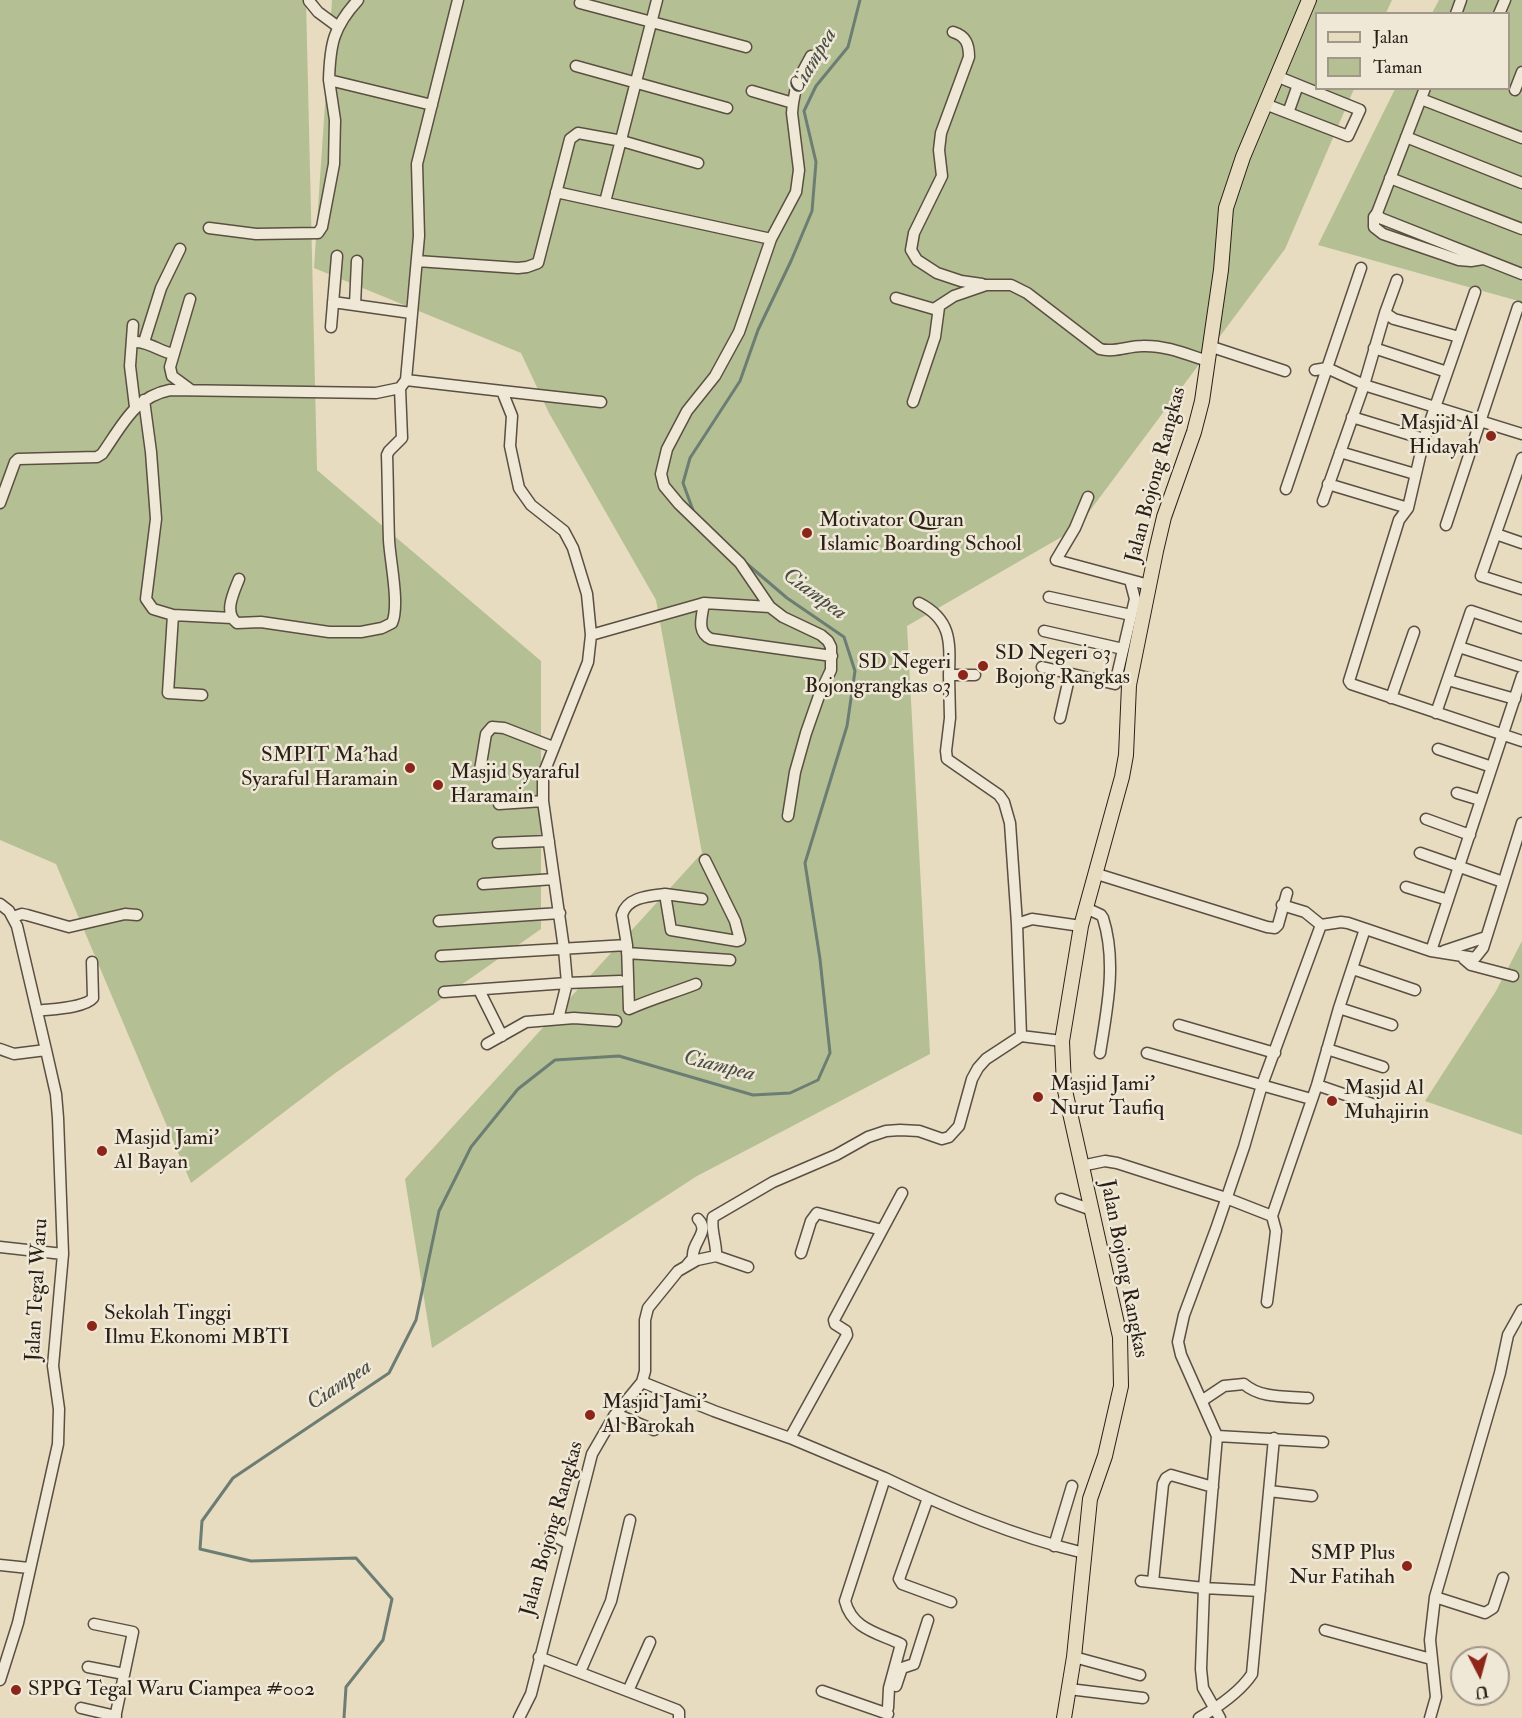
<!DOCTYPE html>
<style>
body{margin:0}
#map{position:relative;width:1522px;height:1718px;overflow:hidden;background:#e7dbc0;font-family:"IM FELL Double Pica",serif}
canvas{display:block}
.legend{position:absolute;left:1315px;top:12px;width:195px;height:78px;box-sizing:border-box;background:#efe8d6;border:2px solid #a1988a;margin:0;padding:8px 10px;list-style:none;font-size:18px;color:#2b2018}
.legend li{display:flex;align-items:center;gap:12px;height:30px}
.legend b{width:30px;border:2px solid #a1988a}
.north{position:absolute;left:1450px;top:1646px;width:60px;height:60px;box-sizing:border-box;background:#efe8d6;border:2px solid #a1988a;border-radius:50%;rotate:174deg;font-size:16px;font-weight:700;line-height:24px;text-align:center;color:#2b2018}
.north::after{content:'';display:block;margin:auto;width:21px;height:27px;background:#8f2418;clip-path:polygon(50% 0,100% 100%,50% 72%,0 100%)}
</style>
<div id="map">
<canvas width="1522" height="1718"></canvas>
<ul class="legend">
<li><b style="height:8px;background:#e7dbc0"></b>Jalan</li>
<li><b style="height:16px;background:#b4c093"></b>Taman</li>
</ul>
<div class="north">U</div>
</div>
<script>
const ctx = document.querySelector('canvas').getContext('2d');
ctx.lineJoin = 'round';
function fillPath(path, color) {
  ctx.fillStyle = color;
  ctx.fill(path, 'evenodd');
}
function stroke(path, color, width, dash) {
  ctx.strokeStyle = color;
  ctx.lineWidth = width;
  ctx.lineCap = dash ? 'butt' : 'round';
  ctx.setLineDash(dash || []);
  ctx.stroke(path);
}
function label(font, color, halo, rows, align = 'center') {
  ctx.font = font + ' "IM FELL Double Pica",serif';
  ctx.lineWidth = 5;
  ctx.setLineDash([]);
  ctx.textBaseline = 'middle';
  ctx.strokeStyle = halo;
  ctx.fillStyle = color;
  for (const [text, x, y, turn = 0] of rows) {
    ctx.save();
    ctx.translate(x, y);
    ctx.rotate((+turn || 0) * Math.PI / 180);
    ctx.textAlign = isNaN(turn) ? turn : align;
    if (halo) ctx.strokeText(text, 0, 0);
    ctx.fillText(text, 0, 0);
    ctx.restore();
  }
}
fillPath(new Path2D(`
 M0 0H306L317 470 541 661V929L334 1074 191 1183 56 864 0 840Z
 M332 0H1392L1386 13 1316 14V88L1354 89 1285 249 1077 528 907 626 930 1054 697 1176 432 1348 405 1179 702 853 656 600 549 413 521 353 314 268Z
 M1439 0H1522V302L1318 245 1395 89 1508 88V14L1432 13Z
 M1522 941V1135L1425 1101 1496 991Z`), '#b4c093');
stroke(new Path2D(`
 M694 513 683 483 690 458 740 381 758 330 791 261 812 211 816 162 804 111 816 86 848 47 860 0
 M344 1718 346 1687 383 1640 392 1599 356 1558 251 1561 200 1549 202 1521 233 1478 389 1373 416 1320 439 1211 471 1147 518 1089 555 1060 619 1056 753 1095 790 1093 818 1080 830 1053 820 959 805 863 847 726 855 671 844 637 787 598 746 563`), '#6c7d73', 3);
const minor = new Path2D(`
 M358 0C333 27 330 45 329 80L432 105
 M309 1 318 12 337 26
 M580 3 746 47
 M1456 14 1461 0
 M1499 14 1505 0
 M953 32C966 36 969 44 969 57L941 133 939 150 942 176 914 233 911 250 917 260 937 273 961 281 982 284
 M576 66 727 108
 M1425 88 1377 213 1380 218 1522 274
 M1515 90 1522 72
 M752 91 793 103
 M1421 99 1522 138
 M1265 104 1348 136 1360 110 1276 76
 M1288 113 1298 85
 M1406 137 1522 183
 M1390 178 1522 229
 M556 192 771 239
 M605 202 657 0
 M1377 213 1374 217V227L1383 234 1459 260 1471 261 1483 259
 M209 228 256 234 318 233 322 227 334 164 335 120 329 80
 M417 261 518 268 527 267 538 263 570 139 578 133 622 141 698 163
 M1475 292 1424 439 1408 508 1399 520 1349 681 1351 684 1522 741
 M896 298 934 309 954 296 986 285H1011L1027 293 1100 349C1114 353 1128 346 1142 346 1165 345 1186 354 1207 361
 M190 299 170 367 172 376 191 390
 M333 302 411 313
 M355 305 357 261
 M1385 313 1397 280
 M133 325 130 366 135 407
 M331 327 337 256
 M137 342C151 343 159 351 173 354
 M144 342 161 288 180 249
 M1209 346 1285 371
 M1374 348 1447 372
 M1315 370 1327 368 1364 385 1522 434
 M406 380 502 391 512 416 510 446 519 488 531 505 564 531 573 548 587 594 591 635 588 662 543 775V801L564 949 567 983 558 1019
 M502 391 601 402
 M144 400 151 452 156 519 146 599 153 609 173 615
 M913 402 935 337 939 307
 M1352 417 1424 439
 M1340 452 1415 474
 M1522 458 1481 576 1522 589
 M1328 484 1408 508
 M1286 489 1361 268
 M1088 497 1075 528 1056 560 1149 585
 M1323 501 1364 385 1385 313 1394 319 1459 337
 M0 503 15 462 18 459 97 457 102 454C122 426 134 397 170 390L376 393 400 388 406 380 419 236 417 164 458 0
 M1446 525 1518 307
 M1496 534 1522 543
 M239 579C234 592 223 613 237 623L261 622 329 632H361L382 628 392 623C400 605 390 561 389 540 388 512 388 483 387 455L389 451 402 438 400 388
 M1049 597 1131 615
 M919 603C952 620 950 642 949 675
 M770 607 704 603C702 617 696 632 711 639L832 656
 M1044 631 1123 649
 M591 635 704 603
 M1459 647 1522 667
 M1042 667 1115 684 1135 599 1130 580
 M975 675H949L950 718 946 751 947 759 999 795 1004 802 1010 823 1017 924 1021 1036
 M1448 680 1515 699
 M202 695 168 693 173 615 232 618
 M1391 698 1414 632
 M1436 713 1471 611 1522 628
 M1060 718 1070 674
 M1438 749 1492 767
 M480 770 486 734 492 727 504 728 553 747
 M1457 793 1480 800
 M499 804 543 801
 M788 816 795 772 806 733 820 693 831 670V647L828 641 821 635 783 617 770 607 740 563 679 504 664 486 661 474 667 449 687 411 715 376 739 332 771 239 796 192 799 170 792 113 793 103 797 82 811 56
 M1426 819 1470 835
 M498 843 549 841
 M1420 853 1503 882
 M1097 874 1267 927 1275 928 1278 925 1287 893
 M483 884 554 879
 M1406 887 1448 900
 M665 894 702 899
 M0 904 9 911 17 926 46 1050 56 1094 58 1118 63 1254 53 1366 59 1409 58 1444 18 1623 0 1680
 M1282 905 1305 912 1321 925
 M1088 909 1101 915 1103 918C1117 962 1107 1009 1100 1053
 M13 917 22 914 27 915 69 927 125 914 137 915
 M439 921 560 913
 M1017 924 1032 919 1081 926
 M1431 951 1522 676
 M1444 951 1486 937
 M627 953 730 960
 M441 956 627 945
 M1464 959 1471 965 1513 976
 M1353 969 1415 990
 M696 984C673 993 651 999 629 1009L627 945 622 915C627 897 649 896 665 894L671 930 737 941 740 940 735 921 705 860
 M479 990 502 1036
 M444 992 567 983 620 981
 M1339 1008 1392 1025
 M37 1011C51 1009 85 1008 93 998L92 962
 M1179 1025 1275 1053
 M487 1044 526 1022 574 1018 616 1021
 M0 1049 14 1054 46 1050
 M1327 1049 1383 1067
 M1147 1053 1311 1099
 M1317 1085 1372 1104
 M1081 1166 1105 1161 1117 1163 1226 1198 1272 1216 1317 1085 1339 1008 1365 929
 M1061 1199 1092 1210
 M0 1247 63 1254
 M801 1253 811 1221 817 1213 882 1230
 M716 1256 748 1267
 M687 1265 693 1258C691 1242 711 1232 698 1219
 M1267 1302 1275 1240 1276 1231 1272 1216
 M642 1382 714 1411 790 1438 885 1478
 M1203 1400 1224 1386 1244 1384C1261 1399 1287 1396 1308 1398
 M614 1416H621L654 1430
 M1217 1436 1323 1442
 M790 1438 847 1335 846 1331 835 1324 834 1320 902 1193
 M1269 1491 1312 1496
 M928 1498 899 1579 902 1584 951 1602
 M551 1534 569 1544
 M1054 1546 1072 1486
 M0 1565 29 1568
 M1141 1581 1204 1588 1260 1591
 M1153 1582 1163 1484 1166 1478 1171 1475 1213 1487
 M1435 1597 1485 1613 1493 1608 1503 1578
 M94 1624 133 1632 115 1718
 M1325 1630 1431 1659
 M539 1657 677 1710 679 1712V1718
 M1074 1657 1140 1675
 M88 1667 124 1674
 M580 1672 611 1601 630 1520
 M896 1686 902 1668 914 1664 928 1620
 M1069 1689 1143 1698
 M628 1691 650 1642
 M822 1691 888 1714
 M81 1708 116 1716
 M888 1708 889 1688 901 1644C878 1633 852 1629 845 1601L885 1478C950 1509 1014 1536 1084 1553
 M519 1718 531 1694 592 1454 614 1416 642 1382 645 1371V1320L648 1308 678 1271 697 1260 716 1256C717 1243 710 1229 713 1217L773 1182 836 1155 868 1137 886 1131 900 1130 919 1131 942 1139 949 1137 959 1126 972 1079 978 1068 986 1059 1021 1036 1062 1041
 M1199 1718C1218 1707 1240 1692 1252 1674L1274 1438
 M1220 1718 1203 1688 1201 1669 1204 1588 1217 1436 1181 1355 1178 1342 1184 1315 1216 1229 1244 1147 1262 1085 1321 925 1341 922 1348 923 1431 951 1475 958 1483 948 1522 823
 M1430 1718 1436 1697 1430 1640 1435 1597 1500 1373 1508 1335 1522 1310`);
const major = new Path2D(`
 M1064 1718 1074 1657 1090 1499 1105 1456 1121 1386 1120 1337 1064 1086 1062 1041 1081 926 1122 777 1126 755 1129 685 1156 551 1164 517 1194 432 1202 401 1221 270 1226 208 1243 157 1309 0`);
stroke(minor, '#5a4f42', 13);
stroke(major, '#2b2018', 16);
stroke(minor, '#efe8d6', 10);
stroke(major, '#e7dbc0', 14);
for (const [x, y, r, color] of [
 [1491,436,6,"#8f2418"],
 [807,533,6,"#8f2418"],
 [983,666,6,"#8f2418"],
 [963,675,6,"#8f2418"],
 [410,768,6,"#8f2418"],
 [438,785,6,"#8f2418"],
 [1038,1097,6,"#8f2418"],
 [1332,1101,6,"#8f2418"],
 [102,1151,6,"#8f2418"],
 [92,1326,6,"#8f2418"],
 [590,1415,6,"#8f2418"],
 [1407,1566,6,"#8f2418"],
 [16,1690,6,"#8f2418"]
]) {
  const dot = new Path2D();
  dot.arc(x, y, r, 0, 2 * Math.PI);
  ctx.fillStyle = color;
  ctx.fill(dot);
  stroke(dot, '#efe8d6', 2);
}
label('21px', '#2b2018', '#efe8d6', [
 ["Masjid Al",1479,424,"right"],
 ["Hidayah",1479,448,"right"],
 ["Motivator Quran",819,521],
 ["Islamic Boarding School",819,545],
 ["SD Negeri 03",995,654],
 ["Bojong Rangkas",995,678],
 ["SD Negeri",951,663,"right"],
 ["Bojongrangkas 03",951,687,"right"],
 ["SMPIT Ma'had",398,756,"right"],
 ["Syaraful Haramain",398,780,"right"],
 ["Masjid Syaraful",450,773],
 ["Haramain",450,797],
 ["Masjid Jami'",1050,1085],
 ["Nurut Taufiq",1050,1109],
 ["Masjid Al",1344,1089],
 ["Muhajirin",1344,1113],
 ["Masjid Jami'",114,1139],
 ["Al Bayan",114,1163],
 ["Sekolah Tinggi",104,1314],
 ["Ilmu Ekonomi MBTI",104,1338],
 ["Masjid Jami'",602,1403],
 ["Al Barokah",602,1427],
 ["SMP Plus",1395,1554,"right"],
 ["Nur Fatihah",1395,1578,"right"],
 ["SPPG Tegal Waru Ciampea #002",28,1690]
], 'left');
label('21px', '#2b2018', '#efe8d6', [
 ["Jalan Bojong Rangkas",1157,475,-75],
 ["Jalan Bojong Rangkas",1123,1269,79],
 ["Jalan Tegal Waru",38,1290,-87],
 ["Jalan Bojong Rangkas",553,1529,-74]
]);
label('italic 22px', '#4b4e46', '#efe8d6', [
 ["Ciampea",814,62,-59],
 ["Ciampea",814,595,36],
 ["Ciampea",719,1067,14],
 ["Ciampea",340,1386,-34]
]);
</script>
